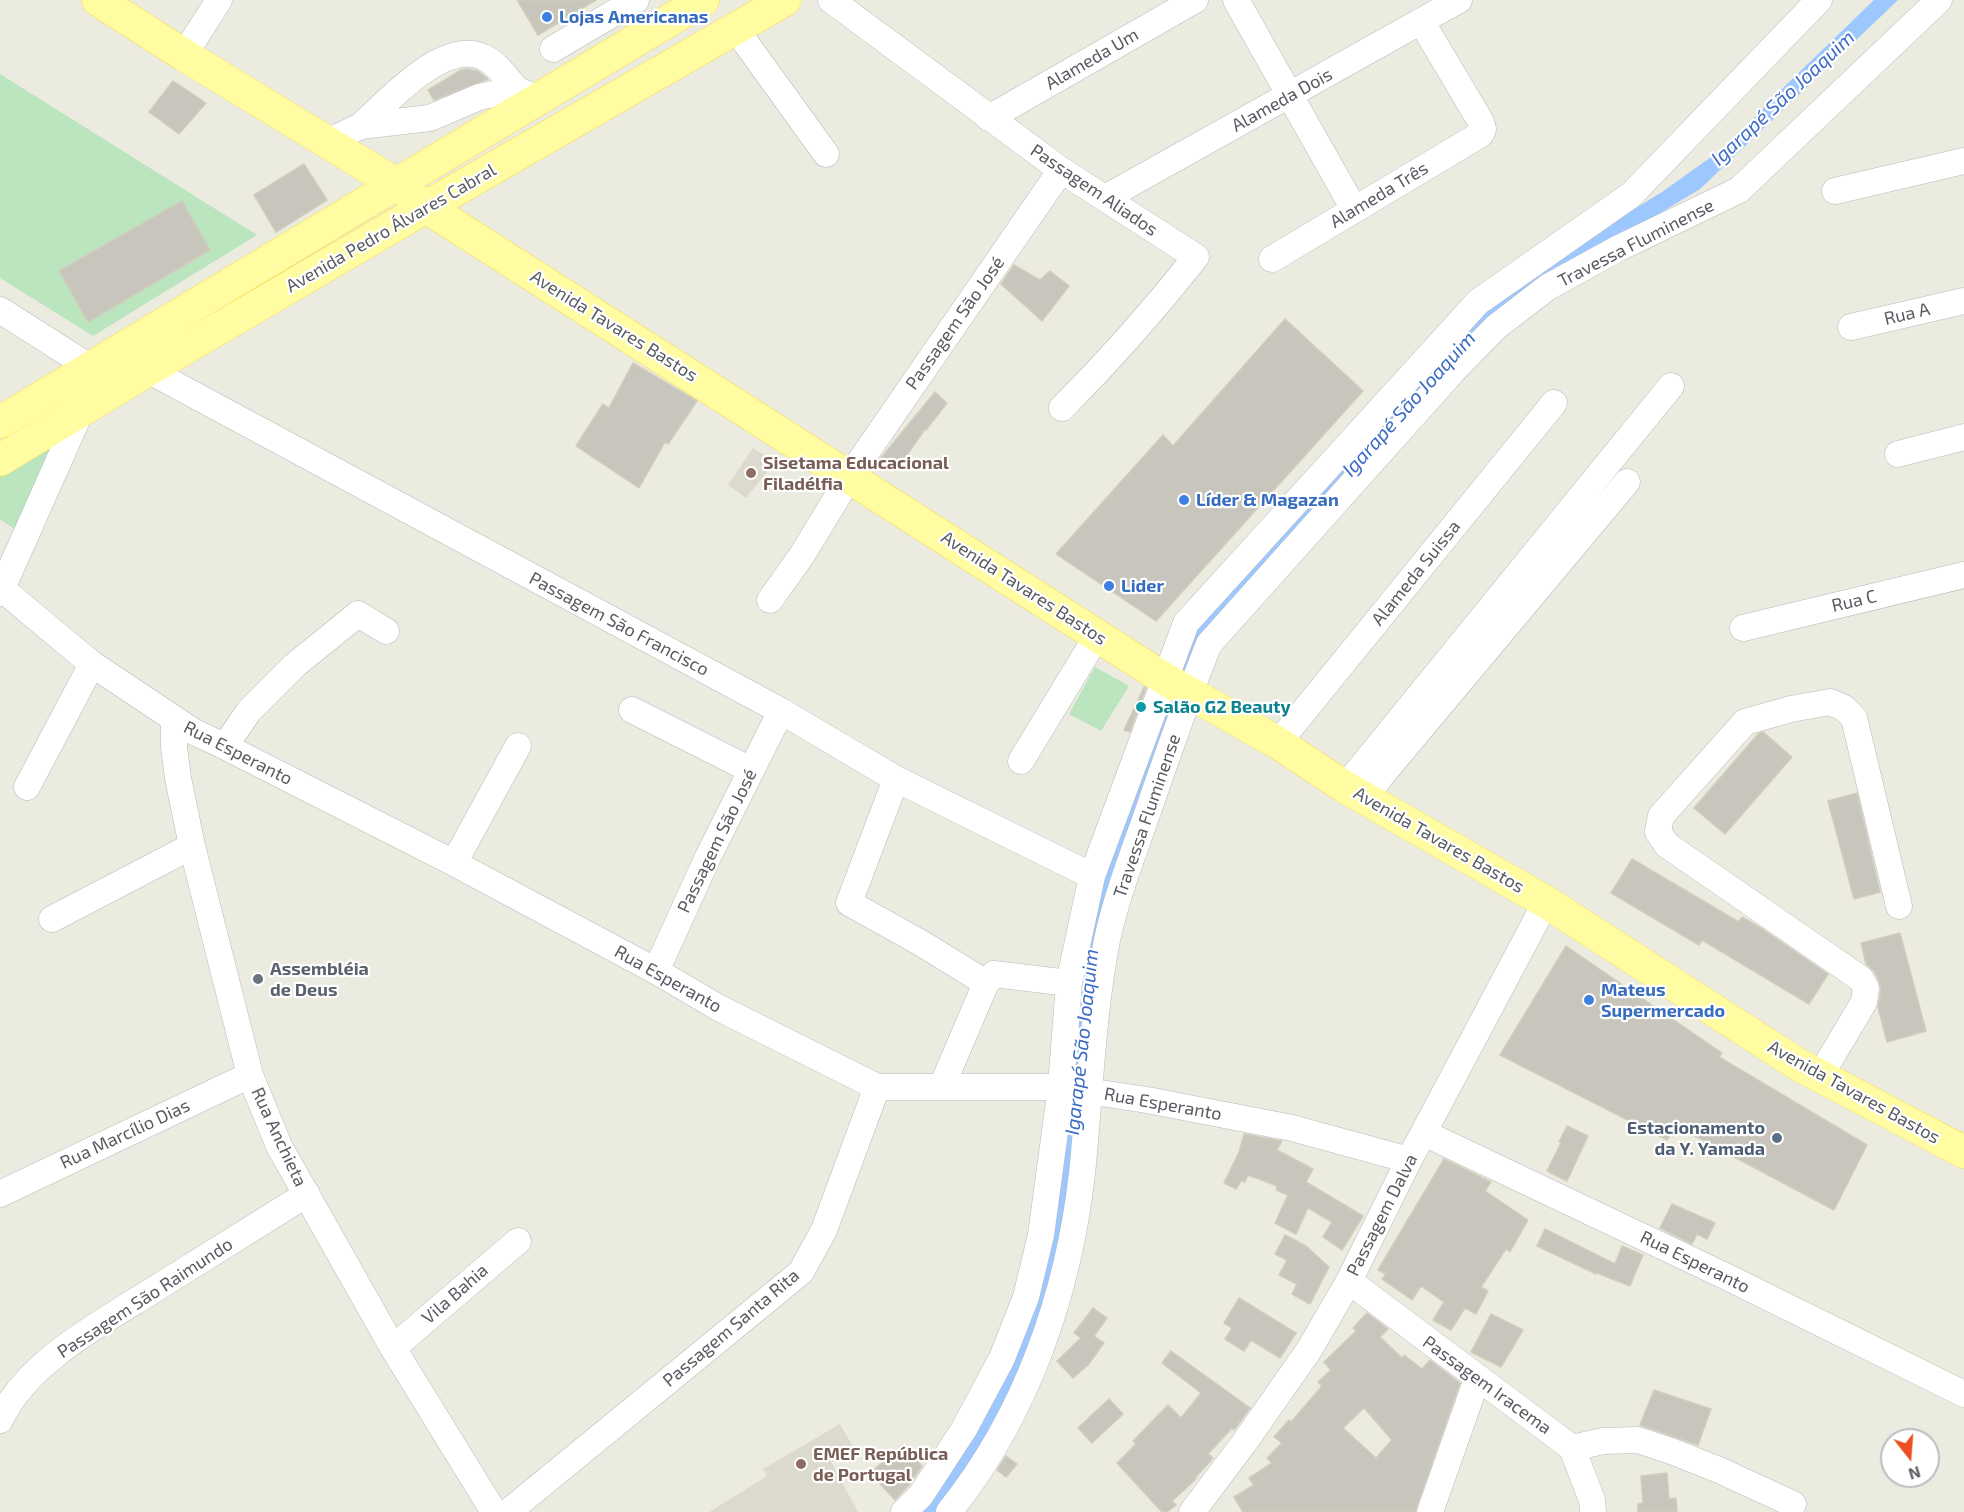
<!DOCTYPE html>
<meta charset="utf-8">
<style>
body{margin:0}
#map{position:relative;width:1964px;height:1512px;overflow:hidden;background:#ecebdf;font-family:"Exo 2",sans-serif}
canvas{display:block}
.north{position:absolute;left:1880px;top:1428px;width:60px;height:60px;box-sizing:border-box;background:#fff;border:2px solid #bcbdc0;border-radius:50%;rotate:163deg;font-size:16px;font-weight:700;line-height:24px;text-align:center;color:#585b61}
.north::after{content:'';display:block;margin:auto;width:21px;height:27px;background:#ee4e23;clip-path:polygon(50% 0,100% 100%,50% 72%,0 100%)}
</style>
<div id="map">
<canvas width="1964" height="1512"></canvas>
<div class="north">N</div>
</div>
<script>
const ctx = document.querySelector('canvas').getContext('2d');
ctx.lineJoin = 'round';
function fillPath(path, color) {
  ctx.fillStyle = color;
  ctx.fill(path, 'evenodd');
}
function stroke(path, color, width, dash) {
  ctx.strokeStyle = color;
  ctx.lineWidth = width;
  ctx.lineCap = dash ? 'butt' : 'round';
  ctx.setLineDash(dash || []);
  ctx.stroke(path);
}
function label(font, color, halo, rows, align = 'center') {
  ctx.font = font + ' "Exo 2",sans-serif';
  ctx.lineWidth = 4.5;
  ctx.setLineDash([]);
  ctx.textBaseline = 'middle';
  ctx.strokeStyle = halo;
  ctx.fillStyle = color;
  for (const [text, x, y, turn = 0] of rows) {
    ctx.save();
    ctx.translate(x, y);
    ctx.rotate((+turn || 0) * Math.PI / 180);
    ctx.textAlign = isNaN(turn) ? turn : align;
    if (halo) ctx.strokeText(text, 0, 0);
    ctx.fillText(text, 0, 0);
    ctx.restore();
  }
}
fillPath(new Path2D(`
 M753 448 775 462 746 498 728 485Z
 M840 1424 853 1447 830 1460 858 1512H709L767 1476 763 1469Z`), '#dcdace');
fillPath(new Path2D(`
 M0 74 257 235 93 336 0 278Z
 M80 413 20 533 0 519V459Z
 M1095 667 1129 686 1101 731 1069 714Z`), '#bae5bf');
fillPath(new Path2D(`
 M1874 0H1898L1700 189 1541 285 1200 645 1104 908 1067 1225 1021 1374 961 1478 936 1512H918L993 1397 1065 1110 1095 882 1188 638 1490 298 1662 192 1728 145 1785 86Z`), '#9cc7ff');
const building = new Path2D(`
 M517 0H596L538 35Z
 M467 69 478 71 488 79 434 100 428 90 461 70Z
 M173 81 206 103 179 134 149 112Z
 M304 164 327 200 276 232 254 195Z
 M182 201 210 250 88 322 59 271Z
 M1014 265 1040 280 1050 271 1069 286 1042 321 1001 284Z
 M1285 319 1363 391 1156 621 1056 554 1163 435 1173 446Z
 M633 363 697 401 668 444 665 442 639 488 576 446 603 404 609 408Z
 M935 392 947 403 926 430 925 429 896 471 880 459Z
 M1144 687 1146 688 1130 732 1124 730Z
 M1763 732 1792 757 1725 834 1694 808 1758 734Z
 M1857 793 1880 892 1854 899 1828 801Z
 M1632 859 1739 922 1742 917 1764 930 1828 974 1809 1004 1702 940 1699 945 1611 893Z
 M1900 933 1926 1031 1887 1042 1878 1007 1881 990 1879 981 1874 971 1866 964 1861 943Z
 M1566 946 1722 1053 1719 1057 1867 1145 1834 1210 1676 1126 1667 1140 1500 1055Z
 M1567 1126 1588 1136 1567 1181 1547 1171 1561 1143 1559 1142Z
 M1244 1134 1282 1141 1277 1150 1313 1169 1306 1182 1363 1216 1342 1250 1323 1237 1332 1222 1308 1208 1296 1234 1275 1223 1288 1195 1276 1190 1277 1186 1248 1175 1245 1182 1241 1181 1236 1189 1224 1183 1239 1152Z
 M1444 1159 1491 1182 1485 1191 1528 1220 1510 1252 1506 1249 1481 1287 1488 1291 1476 1314 1465 1308 1451 1330 1433 1320 1444 1302 1421 1286 1412 1300 1382 1279 1386 1274 1378 1270Z
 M1672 1204 1715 1223 1707 1239 1697 1234 1692 1244 1660 1228Z
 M1545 1229 1615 1264 1622 1246 1643 1255 1630 1286 1597 1273 1596 1274 1537 1246Z
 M1285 1235 1306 1246 1329 1267 1310 1304 1292 1294 1297 1284 1279 1275 1287 1260 1275 1254Z
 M1239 1298 1296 1333 1280 1358 1251 1340 1244 1351 1225 1339 1232 1328 1224 1323Z
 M1093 1308 1107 1318 1094 1336 1104 1343 1088 1365 1073 1378 1057 1361 1081 1338 1074 1333Z
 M1367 1313 1388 1329 1380 1337 1402 1358 1404 1355 1422 1369 1430 1360 1460 1383 1415 1512H1243L1234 1497 1254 1485 1249 1478 1272 1463 1267 1458 1282 1443 1274 1437 1289 1420 1291 1422 1322 1386 1318 1382 1331 1370 1324 1362 1356 1331 1353 1328ZM1364 1408 1392 1440 1376 1458 1343 1428Z
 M1491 1314 1523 1330 1501 1367 1471 1352Z
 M1171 1351 1250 1408 1234 1430 1232 1428 1208 1454 1213 1458 1195 1478 1196 1479 1172 1501 1176 1505 1167 1512H1162L1117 1463 1136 1444 1133 1441 1168 1405 1181 1418 1201 1393 1162 1363Z
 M1654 1390 1711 1409 1698 1445 1640 1425Z
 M1109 1399 1123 1414 1092 1443 1078 1428Z
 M902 1445 922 1466 909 1485 895 1500 870 1473Z
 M1006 1456 1017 1464 1006 1477 997 1470Z
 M1667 1473 1669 1499 1676 1498 1677 1512H1638V1504L1643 1503 1641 1476Z`);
fillPath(building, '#c7c5bc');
stroke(building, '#d1cdbd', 1.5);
const minor = new Path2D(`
 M831 0 1061 170 1196 257C1154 310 1110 360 1062 408
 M1236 0 1354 209
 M735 28 826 154
 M553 49 636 0
 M184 55 219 0
 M989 118 1195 0
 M361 126C388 101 443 39 483 57 496 62 507 78 516 89
 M327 142 361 126 430 118 479 97 516 89 538 99
 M1835 191 1964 161
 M1105 198 1459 0
 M1272 259 1481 134 1483 129 1481 122 1421 21
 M0 310 91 368
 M1851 327 1964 301
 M148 370 781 711 896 779 1092 876
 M1898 454 1964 437
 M2 589 92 664 194 732 220 744 454 863 656 971 719 1008 877 1087H1061L1147 1100 1292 1128 1409 1160
 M0 593 80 413
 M770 600 802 555 850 476 1061 170
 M1743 628 1964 575
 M632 710 751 770
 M174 719V747L178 778 192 846 250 1075 279 1146 393 1348 494 1512
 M1278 743 1554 403
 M225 746 249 711 295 665 358 614 386 631
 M1021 761 1097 636
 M896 779 849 903 921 943 986 983
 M27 787 92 664
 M1345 787 1671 386
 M1365 798 1381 776 1627 482
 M454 863 518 746
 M52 919 192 846
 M656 971 707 859 781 711
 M1820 1076 1864 1002 1866 988 1861 979 1667 845 1658 832 1661 816 1745 722 1791 709 1830 702 1844 708 1854 718 1899 906
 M942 1086 986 983 994 974 1069 983
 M1424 1133 1725 1276 1964 1394
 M0 1194 250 1075
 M1349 1281 1572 1448 1592 1500 1593 1512
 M393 1348 518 1241
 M0 1420C28 1359 109 1319 163 1284 211 1254 259 1224 307 1194
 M1572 1448 1603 1441 1638 1440 1671 1451 1719 1470 1793 1504
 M508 1512 801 1272 824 1230 877 1087
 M904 1512 921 1495 964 1429 1002 1358 1026 1297 1041 1235 1061 1087 1069 983 1092 876 1186 623 1478 302 1631 195 1819 0
 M949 1512C1026 1416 1068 1296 1082 1174 1090 1096 1092 1017 1107 940 1116 898 1132 857 1146 817 1166 759 1186 701 1209 644L1453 371 1496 327 1548 287 1619 248 1739 190 1939 0
 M1192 1512 1244 1443 1309 1350 1349 1281 1409 1160 1546 902
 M1430 1512 1477 1379`);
const major = new Path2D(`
 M98 0 184 55 396 184 426 207 1165 679 1278 743 1345 787 1546 902 1799 1065 1964 1152
 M0 422 703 0
 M0 460 148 370 426 207 785 0`);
stroke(minor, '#b7b9bf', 27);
stroke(major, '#f6dd4e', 33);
stroke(minor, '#fff', 26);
stroke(major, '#fffca1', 32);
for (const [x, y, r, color] of [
 [547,17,6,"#3f7fe0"],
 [751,473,6,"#8d6e63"],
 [1184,500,6,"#3f7fe0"],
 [1109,586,6,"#3f7fe0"],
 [1141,707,6,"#0f9aa8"],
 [258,979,6,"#6b7280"],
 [1589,1000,6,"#3f7fe0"],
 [1777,1138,6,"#5c6f8a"],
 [801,1464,6,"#8d6e63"]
]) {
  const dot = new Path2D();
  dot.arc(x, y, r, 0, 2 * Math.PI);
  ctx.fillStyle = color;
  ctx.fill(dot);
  stroke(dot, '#fff', 2);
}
label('bold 18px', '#366cbe', '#fff', [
 ["Lojas Americanas",559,17],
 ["Líder & Magazan",1196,500],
 ["Lider",1121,586],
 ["Mateus",1601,990],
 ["Supermercado",1601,1011]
], 'left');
label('18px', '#585b61', '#fff', [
 ["Alameda Um",1092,59,-30],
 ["Alameda Dois",1282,100,-29],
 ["Passagem Aliados",1094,190,34],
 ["Alameda Três",1379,195,-31],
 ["Avenida Pedro Álvares Cabral",391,228,-30],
 ["Travessa Fluminense",1636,243,-27],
 ["Rua A",1907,314,-13],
 ["Passagem São José",955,323,-55],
 ["Avenida Tavares Bastos",614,326,32],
 ["Alameda Suissa",1416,573,-51],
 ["Avenida Tavares Bastos",1024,588,33],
 ["Rua C",1854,601,-13],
 ["Passagem São Francisco",619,624,28],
 ["Rua Esperanto",238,753,27],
 ["Travessa Fluminense",1147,816,-71],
 ["Avenida Tavares Bastos",1439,840,30],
 ["Passagem São José",717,841,-64],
 ["Rua Esperanto",668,979,29],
 ["Avenida Tavares Bastos",1854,1092,29],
 ["Rua Esperanto",1163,1104,10],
 ["Rua Marcílio Dias",125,1134,-25],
 ["Rua Anchieta",279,1137,65],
 ["Passagem Dalva",1382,1215,-63],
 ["Rua Esperanto",1695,1262,26],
 ["Vila Bahia",455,1294,-41],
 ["Passagem São Raimundo",145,1298,-33],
 ["Passagem Santa Rita",731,1328,-40],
 ["Passagem Iracema",1487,1385,36]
]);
label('bold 18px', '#785e54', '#fff', [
 ["Sisetama Educacional",763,463],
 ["Filadélfia",763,484],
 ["EMEF República",813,1454],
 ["de Portugal",813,1475]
], 'left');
label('bold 18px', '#0d838f', '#fff', [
 ["Salão G2 Beauty",1153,707]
], 'left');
label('bold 18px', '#5b616d', '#fff', [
 ["Assembléia",270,969],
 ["de Deus",270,990]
], 'left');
label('bold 18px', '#4e5e75', '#fff', [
 ["Estacionamento",1765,1128],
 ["da Y. Yamada",1765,1149]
], 'right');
label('italic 20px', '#3b6cc5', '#fff', [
 ["Igarapé São Joaquim",1783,98,-43],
 ["Igarapé São Joaquim",1409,404,-48],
 ["Igarapé São Joaquim",1082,1042,-84]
]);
</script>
